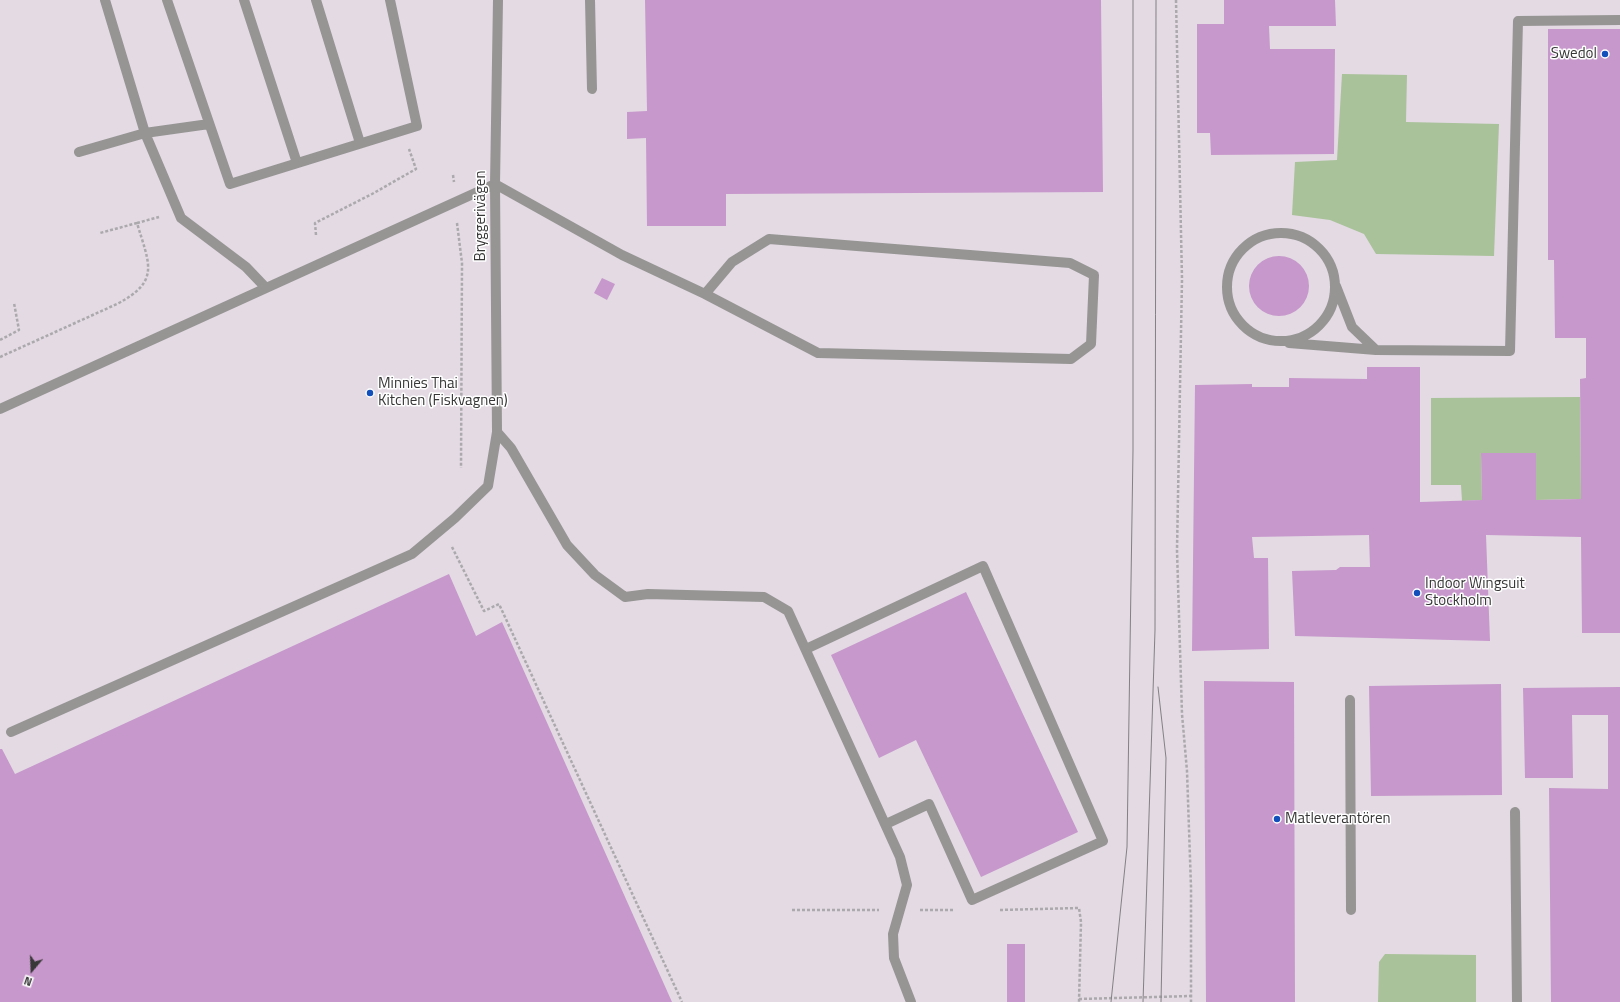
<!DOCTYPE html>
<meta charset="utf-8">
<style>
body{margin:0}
#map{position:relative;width:1620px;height:1002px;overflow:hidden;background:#ece9ec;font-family:"Titillium Web",sans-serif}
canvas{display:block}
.north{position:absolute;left:12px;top:950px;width:40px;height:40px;-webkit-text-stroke:3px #fff;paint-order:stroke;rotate:199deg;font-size:11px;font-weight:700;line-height:16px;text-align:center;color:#383738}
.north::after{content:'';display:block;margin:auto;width:14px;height:18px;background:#383738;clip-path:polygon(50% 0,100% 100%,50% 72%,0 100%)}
</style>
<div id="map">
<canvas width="1620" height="1002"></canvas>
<div class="north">N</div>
</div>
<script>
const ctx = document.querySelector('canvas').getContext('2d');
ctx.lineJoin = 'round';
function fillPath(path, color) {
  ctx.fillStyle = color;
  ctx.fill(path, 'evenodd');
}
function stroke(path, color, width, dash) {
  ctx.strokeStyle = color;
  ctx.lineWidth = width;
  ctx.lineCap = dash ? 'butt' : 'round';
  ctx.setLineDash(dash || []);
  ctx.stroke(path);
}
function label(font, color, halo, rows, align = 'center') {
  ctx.font = font + ' "Titillium Web",sans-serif';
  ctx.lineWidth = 3;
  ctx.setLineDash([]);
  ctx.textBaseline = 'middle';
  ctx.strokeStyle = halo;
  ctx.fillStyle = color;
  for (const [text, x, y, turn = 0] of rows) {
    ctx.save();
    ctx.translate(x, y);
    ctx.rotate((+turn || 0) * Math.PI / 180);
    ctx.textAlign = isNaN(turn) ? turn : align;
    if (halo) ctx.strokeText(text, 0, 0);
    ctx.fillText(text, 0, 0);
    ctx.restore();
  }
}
fillPath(new Path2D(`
 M0 0H1620V1002H0Z`), '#e3dae4');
fillPath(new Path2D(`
 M1342 74 1407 75 1406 122 1499 124 1494 256 1376 254 1364 234 1330 220 1292 215 1295 162 1337 160Z
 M1580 397 1581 499 1536 500V453H1481L1482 500 1462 501 1461 485H1431V398Z
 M1385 954 1476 955V1002H1378L1379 962Z`), '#a9c299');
fillPath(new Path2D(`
 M645 0H1101L1103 192 726 194V226H647L646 138 627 139V112L647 111Z
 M1224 0H1335L1336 26H1269L1270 49H1335L1334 154 1211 155 1210 133H1197V24H1224Z
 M1548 29H1620V633H1582L1581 537 1486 535 1490 641 1295 636 1292 571 1336 570 1340 567H1370L1369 535 1252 537 1254 558H1268L1269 649 1192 651 1195 385 1252 384V387H1289V378L1367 379V367H1420V502L1482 500 1481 453H1536V500L1581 499 1580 379 1586 378V338H1555L1554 260H1548Z
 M1249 286a30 30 0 1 1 60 0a30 30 0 1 1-60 0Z
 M602 278 615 284 607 300 594 293Z
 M449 574 476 636 502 622 672 1002H0V749H2L15 774Z
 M966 592 1078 832 981 877 916 740 879 758 831 655Z
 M1204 681 1294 682 1295 1002H1206Z
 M1501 684 1502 795 1371 796 1369 686Z
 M1620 687V1002H1551L1549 788 1608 789V715H1572L1573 778H1525L1523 688Z
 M1007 944H1025V1002H1007Z`), '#c798cb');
stroke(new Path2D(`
 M1176 0 1182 279 1177 550 1182 714 1187 771 1191 887V1002
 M453 175 454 182
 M137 223 159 217
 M457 223 462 263 461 468
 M316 235 315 223 372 194 416 169 409 149
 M0 340 19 330 14 303
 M0 357 117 304C161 281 149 264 137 223L100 233
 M452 547 484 611 499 604 682 1002
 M792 910H879
 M920 910H955
 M1000 910 1079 908 1081 922 1079 1002
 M1079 999 1191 996`), '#aba9ab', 2.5, [3, 2]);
stroke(new Path2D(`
 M105 0 145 133 181 218 246 267 266 288
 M167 0 230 184 417 126 390 0
 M244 0 297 163
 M316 0 360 143
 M590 0 592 89
 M79 152 145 133 209 124
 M1227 287a54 54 0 1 1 108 0a54 54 0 1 1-108 0Z
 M1336 286 1352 327 1376 350 1510 351 1518 21 1620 20
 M1289 343 1376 350
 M0 409 495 184 622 255 705 294 818 353 1071 359 1091 344 1094 275 1070 263 769 239 732 262 705 294
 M497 432 511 448 567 545 595 575 625 597 648 594 764 597 788 611 900 857 907 885 893 934 894 958 911 1002
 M806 649 983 566 1103 841 972 900 929 804 886 824
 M1350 700 1351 910
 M11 732 412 554 455 518 488 486 497 432 495 184 498 0
 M1515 812 1517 1002`), '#969593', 10);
stroke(new Path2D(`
 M1158 687 1166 758 1161 1002
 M1111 1002 1127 847 1133 450V0
 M1143 1002 1155 630 1156 0`), '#838183', 1);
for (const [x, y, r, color] of [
 [1605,54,4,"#124fba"],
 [370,393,4,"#124fba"],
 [1417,593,4,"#124fba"],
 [1277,819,4,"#124fba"]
]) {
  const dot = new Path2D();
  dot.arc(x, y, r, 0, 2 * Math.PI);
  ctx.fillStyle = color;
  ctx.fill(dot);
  stroke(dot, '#fff', 1.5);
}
label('15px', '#383738', '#fff', [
 ["Swedol",1597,54,"right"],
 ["Minnies Thai",378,384],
 ["Kitchen (Fiskvagnen)",378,401],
 ["Indoor Wingsuit",1425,584],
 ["Stockholm",1425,601],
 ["Matleverantören",1285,819]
], 'left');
label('15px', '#383738', '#fff', [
 ["Bryggerivägen",481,216,-90]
]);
</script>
